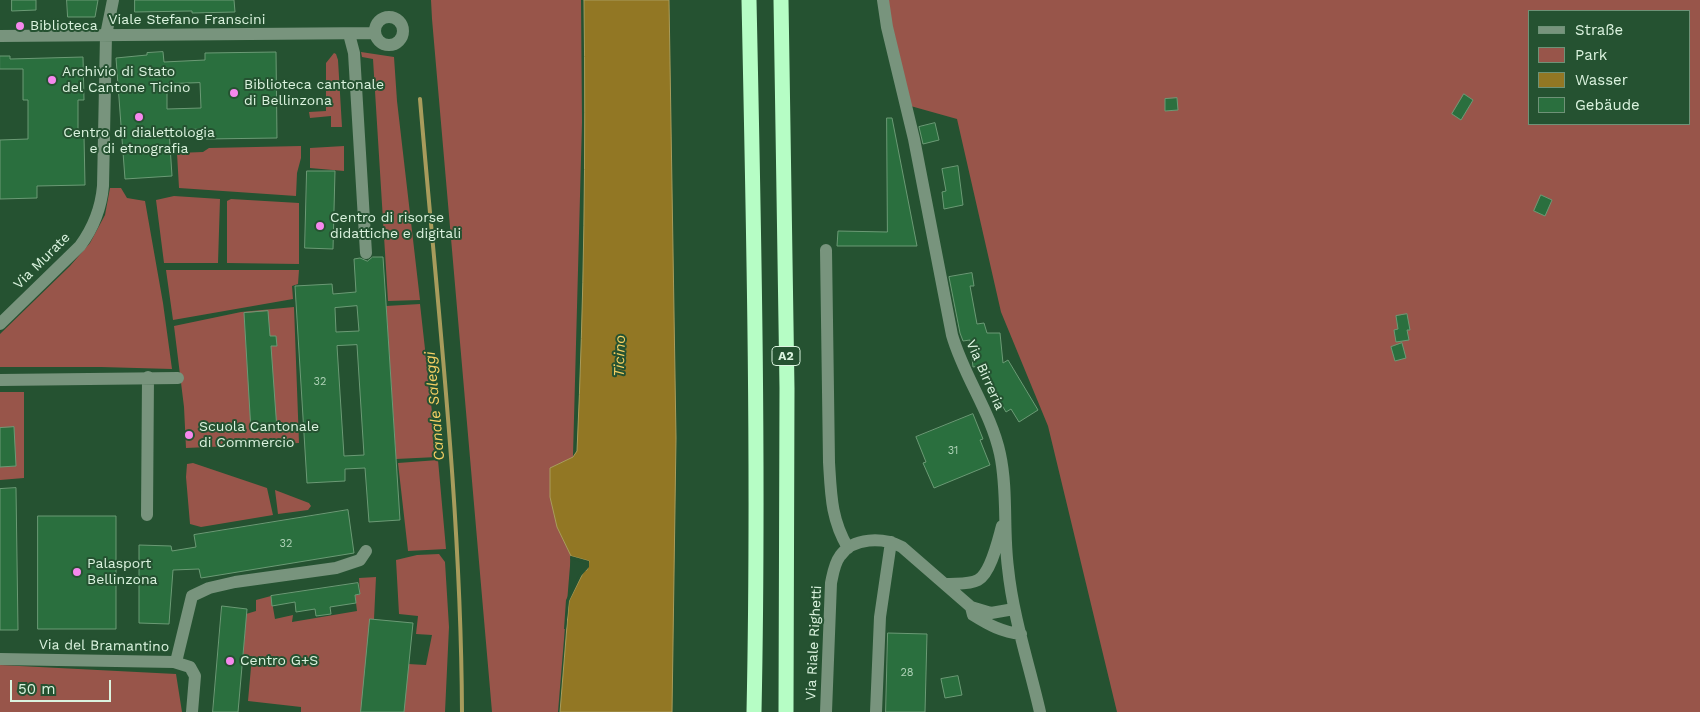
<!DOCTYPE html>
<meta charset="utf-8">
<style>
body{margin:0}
#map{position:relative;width:1700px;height:712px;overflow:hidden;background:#255231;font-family:"Work Sans",sans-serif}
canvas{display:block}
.legend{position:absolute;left:1528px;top:10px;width:162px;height:115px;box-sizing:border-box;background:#255231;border:1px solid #6e9277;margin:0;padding:6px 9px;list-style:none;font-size:15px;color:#dbf3df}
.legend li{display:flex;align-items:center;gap:10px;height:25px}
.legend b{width:25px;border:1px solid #6e9277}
.scale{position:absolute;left:10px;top:680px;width:101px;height:22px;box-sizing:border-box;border:2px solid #dbf3df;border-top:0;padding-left:6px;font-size:15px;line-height:18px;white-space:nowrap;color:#dbf3df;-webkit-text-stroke:4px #255231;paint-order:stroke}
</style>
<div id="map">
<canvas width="1700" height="712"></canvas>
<ul class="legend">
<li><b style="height:6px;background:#78947d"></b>Straße</li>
<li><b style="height:14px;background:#98554a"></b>Park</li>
<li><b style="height:14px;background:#927724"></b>Wasser</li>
<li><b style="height:14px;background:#2a6f3e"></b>Gebäude</li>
</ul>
<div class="scale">50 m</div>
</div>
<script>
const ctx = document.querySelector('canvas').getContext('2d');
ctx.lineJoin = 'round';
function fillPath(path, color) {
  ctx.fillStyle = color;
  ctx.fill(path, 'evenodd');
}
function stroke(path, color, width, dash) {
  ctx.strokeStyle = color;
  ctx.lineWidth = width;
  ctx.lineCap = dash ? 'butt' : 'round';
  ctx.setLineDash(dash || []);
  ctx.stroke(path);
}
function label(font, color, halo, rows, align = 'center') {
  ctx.font = font + ' "Work Sans",sans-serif';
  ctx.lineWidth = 4;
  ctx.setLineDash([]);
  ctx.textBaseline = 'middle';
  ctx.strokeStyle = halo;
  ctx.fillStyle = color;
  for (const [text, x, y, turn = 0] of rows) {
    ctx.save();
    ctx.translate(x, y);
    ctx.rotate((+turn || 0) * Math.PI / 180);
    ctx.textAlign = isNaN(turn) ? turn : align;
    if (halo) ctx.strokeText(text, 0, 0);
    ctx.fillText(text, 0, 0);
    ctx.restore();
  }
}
fillPath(new Path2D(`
 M431 0H581L582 122 570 566 558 712H492L432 19Z
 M883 0H1700V712H1117L1048 426 1001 312 957 119 907 105ZM1529 11H1689V124H1529Z
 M361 52 394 57 397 101 420 300 388 301 373 59 362 57Z
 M334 53 336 54 338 60 342 127H331V116L310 118 309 112 326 111V63Z
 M301 146V158L297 173 296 196 179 188 177 153 203 152 209 148Z
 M344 146V171L310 168V148Z
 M110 188H121L127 198 145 201 163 303 172 369 101 367H0V334L70 266 90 243 105 215Z
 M174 196 220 199 218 263H164L156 200Z
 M231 199 299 203V264L227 263V201Z
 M166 270H299L298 284 292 286 293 299 173 320Z
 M420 304 437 457 396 459 386 306Z
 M294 307 299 443 186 448 184 407 174 326 241 312Z
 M0 392H24V478L0 480Z
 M438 460 446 549 408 551 398 463Z
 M193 463 267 488 273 515 201 527 190 524 186 477 187 464Z
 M275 490 309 503 311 506 308 510 278 514Z
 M439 554 445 562 449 627 445 712H403L408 664 426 665 432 635 416 634 418 616 399 614 396 560 417 555Z
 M376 577 374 619H370L361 712H301V707L248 701 252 656H243L246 614 256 611V600L271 596 275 619 293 615 292 622 357 611 355 595 360 594 359 578Z
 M0 665 176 674 182 712H0Z`), '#98554a');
const water = new Path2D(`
 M584 0H669L676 438 672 712H560L569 601 584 571 587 570 589 561 571 556 557 527 550 497V468L573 457 577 451C584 301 586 151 584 0Z`);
fillPath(water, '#927724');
stroke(water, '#a89c5c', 1);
fillPath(new Path2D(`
 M571 556 589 561V567L581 576 569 601 566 629H564L566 600 579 574 587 566 586 563 570 559Z`), '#255231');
stroke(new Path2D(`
 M420 99C437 303 461 507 462 712`), '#a89c5c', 4);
const building = new Path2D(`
 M12 0H36V10L12 11Z
 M67 0H98L95 17H68Z
 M135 0H234L235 12 192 13V11L135 12Z
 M163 52 164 62 205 60V53L276 52 277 138 206 139V129L169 130 172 176 125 179 116 58 147 55V53ZM200 83 201 108 167 109V84Z
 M0 56H10V59L83 57 84 100H78V136H84L85 185 37 186V198L0 199V140L28 139V100H23V69H0Z
 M1464 94 1473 100 1461 120 1452 114Z
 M1177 98 1178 110 1165 111V99Z
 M887 118H892L917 246H837L838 231 887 232Z
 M935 123 939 140 923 144 919 127Z
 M958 166 963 205 944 209 942 192 946 191 942 169Z
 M307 171H335L333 249 305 248Z
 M1541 195 1552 200 1545 216 1534 211Z
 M373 257H383L400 520 369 522 365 468 345 469V481L307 483 295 286 332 284 333 294 356 292 354 259 360 258 367 261ZM357 306 359 331 336 332 335 308ZM357 345 364 455 344 456 337 346Z
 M972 273 974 286H970L977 324 984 323 987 333H1000L1003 363 1008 360 1038 410 1019 422 1011 409 1006 412 979 366 973 367 970 340 963 341 960 333 949 277Z
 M268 311 270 336H276L277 346H271L277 430 251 431 244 313Z
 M1407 314 1410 330H1407L1409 340 1396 342 1394 330 1398 329 1396 316Z
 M1402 343 1406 358 1395 361 1391 347Z
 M973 414 983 439 980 440 990 465 934 488 923 463 926 462 916 437Z
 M14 427 16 466 0 467V428Z
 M16 488 18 630H0V489Z
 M348 510 354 553 201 578 199 569 173 570 169 624 139 623V545L171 546 172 551 196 547 194 535Z
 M38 516H116V629H38Z
 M358 583 360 594 355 595 356 603 330 607 331 614 316 616 315 609 296 612 295 602 272 606 271 596Z
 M222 606 247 609 238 712H213Z
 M370 619 413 623 404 712H361Z
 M888 633 927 634 925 712H886Z
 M958 676 962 695 945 698 941 679Z`);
fillPath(building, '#2a6f3e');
stroke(building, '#6b9a75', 1);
stroke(new Path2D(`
 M883 0 887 27 914 139 952 335C964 377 991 412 1000 454 1008 491 1003 530 1008 568 1013 617 1029 664 1040 712
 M375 31a14 14 0 1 1 28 0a14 14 0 1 1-28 0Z
 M349 34 354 53 366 253
 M0 36 375 33
 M826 250 829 462C831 495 831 519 848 548
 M0 324 80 246C94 227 101 209 103 186L106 35 113 0
 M0 380 178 378
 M147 515 148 377
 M946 584C956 583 969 585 978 580 991 573 998 540 1002 526
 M971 607 991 613 1014 609
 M0 659 174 662 190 667 195 676 192 712
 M176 662 192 596 209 588 235 582 336 568 360 560 366 551
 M826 712 831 583C833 574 834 564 840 556 853 537 883 537 902 547L971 607 973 615C989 625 1002 632 1021 634
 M876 712 880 617 891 542`), '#78947d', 12);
stroke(new Path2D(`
 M749 0C754 237 759 475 754 712
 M781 0 787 388 786 712`), '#b6fdc5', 15);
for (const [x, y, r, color] of [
 [20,26,5,"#f688ed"],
 [52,80,5,"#f688ed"],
 [234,93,5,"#f688ed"],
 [139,117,5,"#f688ed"],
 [320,226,5,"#f688ed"],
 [189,435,5,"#f688ed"],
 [77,572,5,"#f688ed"],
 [230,661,5,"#f688ed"]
]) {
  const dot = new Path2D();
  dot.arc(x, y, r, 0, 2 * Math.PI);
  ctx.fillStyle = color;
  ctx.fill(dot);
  stroke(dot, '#255231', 2);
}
label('11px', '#afd2b7', null, [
 ["32",320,382],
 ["31",953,451],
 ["32",286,544],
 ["28",907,673]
]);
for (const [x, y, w] of [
 [786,356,28]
]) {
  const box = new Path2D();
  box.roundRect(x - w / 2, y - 9.5, w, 19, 4);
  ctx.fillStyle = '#255231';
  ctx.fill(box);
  stroke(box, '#dbf3df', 1);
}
label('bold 12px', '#dbf3df', null, [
 ["A2",786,356]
]);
label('14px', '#dbf3df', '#255231', [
 ["Viale Stefano Franscini",187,20],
 ["Via Murate",42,261,-45],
 ["Via Birreria",985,375,66],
 ["Via Riale Righetti",814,643,-87],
 ["Via del Bramantino",104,646,1]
]);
label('14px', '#dbf3df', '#255231', [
 ["Biblioteca",30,26],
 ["Archivio di Stato",62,72],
 ["del Cantone Ticino",62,88],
 ["Biblioteca cantonale",244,85],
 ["di Bellinzona",244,101],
 ["Centro di dialettologia",139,133,"center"],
 ["e di etnografia",139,149,"center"],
 ["Centro di risorse",330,218],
 ["didattiche e digitali",330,234],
 ["Scuola Cantonale",199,427],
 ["di Commercio",199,443],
 ["Palasport",87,564],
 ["Bellinzona",87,580],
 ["Centro G+S",240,661]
], 'left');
label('italic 15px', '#f6d064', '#255231', [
 ["Ticino",620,356,-88],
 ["Canale Saleggi",435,406,-95]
]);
</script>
